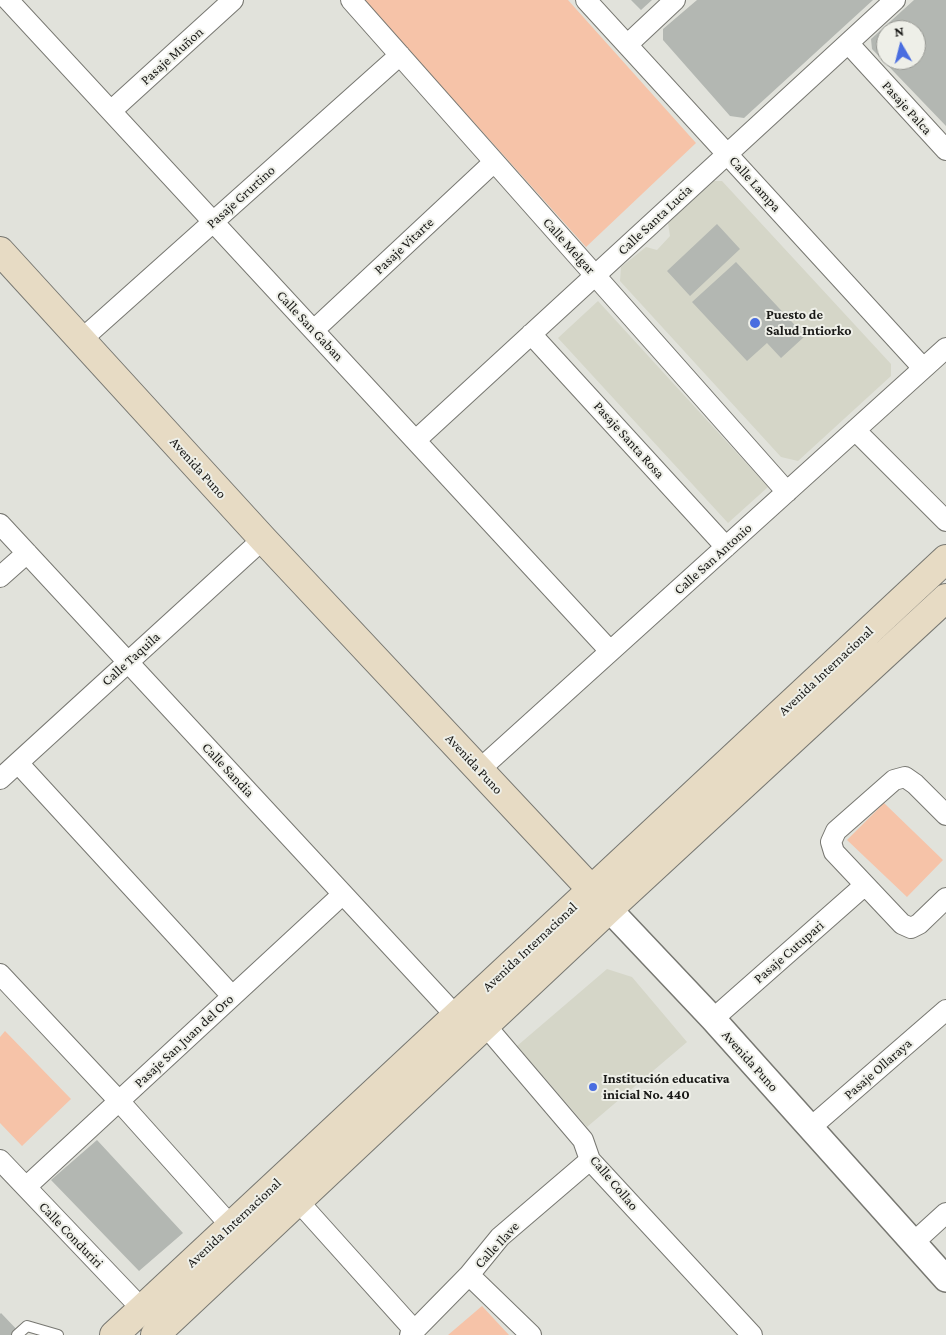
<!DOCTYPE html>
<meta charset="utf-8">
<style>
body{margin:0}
#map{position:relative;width:946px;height:1335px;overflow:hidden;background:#e1e2db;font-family:"Crimson Pro",serif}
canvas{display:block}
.north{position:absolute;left:876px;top:20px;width:50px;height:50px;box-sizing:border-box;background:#eeefe8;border:1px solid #989994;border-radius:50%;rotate:352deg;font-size:14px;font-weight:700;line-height:20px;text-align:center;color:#181816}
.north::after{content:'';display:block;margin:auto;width:18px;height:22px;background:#496de0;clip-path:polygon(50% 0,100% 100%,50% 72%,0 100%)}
</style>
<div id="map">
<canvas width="946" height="1335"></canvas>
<div class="north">N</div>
</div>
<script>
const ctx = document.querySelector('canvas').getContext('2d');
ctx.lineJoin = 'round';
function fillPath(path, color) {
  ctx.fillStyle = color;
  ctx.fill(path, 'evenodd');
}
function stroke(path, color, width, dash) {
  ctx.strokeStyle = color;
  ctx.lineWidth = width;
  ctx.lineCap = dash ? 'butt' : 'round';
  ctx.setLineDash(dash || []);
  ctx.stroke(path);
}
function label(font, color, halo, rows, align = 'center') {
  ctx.font = font + ' "Crimson Pro",serif';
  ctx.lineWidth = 4;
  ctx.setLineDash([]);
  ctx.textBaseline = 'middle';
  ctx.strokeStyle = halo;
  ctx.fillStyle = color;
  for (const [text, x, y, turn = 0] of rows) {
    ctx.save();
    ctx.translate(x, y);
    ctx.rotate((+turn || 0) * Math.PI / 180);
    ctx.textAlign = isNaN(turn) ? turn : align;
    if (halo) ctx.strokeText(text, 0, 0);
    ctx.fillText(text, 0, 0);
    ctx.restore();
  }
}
fillPath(new Path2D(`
 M714 181H722L891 364V376L798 461 781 457 620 281 621 267 646 247 657 250 670 236 668 223Z
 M598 301 768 487 728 523 558 338Z
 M607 969 632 977 687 1042 587 1127 517 1046Z`), '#d5d6c8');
fillPath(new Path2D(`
 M364 0H568L696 143 586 247Z
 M884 803 943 860 907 897 847 840Z
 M5 1031 71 1099 22 1146 0 1123V1037Z
 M482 1306 509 1335H448Z`), '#f6c3a8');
fillPath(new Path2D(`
 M631 0H652L641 10Z
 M697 0H873L744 118 730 116 663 40V29Z
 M914 0H946V126L872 49 871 39ZM886 30H916V60H886Z
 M717 224 740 249 690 296 667 271Z
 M736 262 805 336 781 358 767 343 747 361 692 302Z
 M97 1140 183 1233 139 1271 51 1180Z
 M1 1313 22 1335H0V1314Z`), '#b3b7b2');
const service = new Path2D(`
 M17 1335 27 1326 58 1335`);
const minor = new Path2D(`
 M8 0 610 651
 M351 0 787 492
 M586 0 923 368
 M848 43 946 150
 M627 45 675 0
 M111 111 233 0
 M314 330 494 162
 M531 334 726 547
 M81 340 400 55
 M855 430 946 521
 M416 440 895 0
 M0 524 456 1016
 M0 577 27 553
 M18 763 232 996
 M479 770 946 348
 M0 779 263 539
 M946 815 915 784 905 777 894 780 836 831 831 842 834 852 902 924 911 928 919 924 946 898
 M0 974 119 1101 231 1226
 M713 1019 865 885
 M485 1025 583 1140 590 1160 752 1335
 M810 1128 946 1010
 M0 1160 142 1309
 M26 1187 343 894
 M289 1191 414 1330
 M913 1243 946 1213
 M469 1275 531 1335
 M410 1335 469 1275 500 1237 590 1160`);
const tertiary = new Path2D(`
 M609 909 713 1019 946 1279`);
const secondary = new Path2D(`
 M0 251 263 539 604 903
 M114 1335 946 559
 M155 1335 609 909 946 598`);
stroke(service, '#777771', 12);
stroke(minor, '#777771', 22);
stroke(tertiary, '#777771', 28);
stroke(secondary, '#777771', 30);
stroke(service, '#fff', 10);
stroke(minor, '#fff', 20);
stroke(tertiary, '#fff', 25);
stroke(secondary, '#e7dbc4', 28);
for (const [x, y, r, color] of [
 [755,323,6,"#496de0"],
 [593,1087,5,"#496de0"]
]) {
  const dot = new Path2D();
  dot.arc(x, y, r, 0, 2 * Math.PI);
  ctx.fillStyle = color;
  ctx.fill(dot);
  stroke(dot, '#eeefe8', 2);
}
label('14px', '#181816', '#eeefe8', [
 ["Pasaje Muñon",172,56,-42],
 ["Pasaje Palca",907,108,48],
 ["Calle Lampa",755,184,48],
 ["Pasaje Grurtino",241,197,-42],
 ["Calle Santa Lucia",655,220,-43],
 ["Pasaje Vitarte",404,246,-43],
 ["Calle Melgar",569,246,48],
 ["Calle San Gaban",310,326,47],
 ["Pasaje Santa Rosa",629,440,48],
 ["Avenida Puno",198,468,48],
 ["Calle San Antonio",713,559,-42],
 ["Calle Taquila",131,659,-42],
 ["Avenida Internacional",826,671,-43],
 ["Avenida Puno",474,764,47],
 ["Calle Sandia",228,770,47],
 ["Avenida Internacional",530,947,-43],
 ["Pasaje Cutupari",789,952,-41],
 ["Pasaje San Juan del Oro",184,1041,-43],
 ["Avenida Puno",750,1061,48],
 ["Pasaje Ollaraya",878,1069,-41],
 ["Calle Collao",614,1183,50],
 ["Avenida Internacional",234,1223,-43],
 ["Calle Conduriri",71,1235,46],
 ["Calle Ilave",497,1245,-47]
]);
label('bold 14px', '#181816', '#eeefe8', [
 ["Puesto de",766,315],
 ["Salud Intiorko",766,331],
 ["Institución educativa",603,1079],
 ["inicial No. 440",603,1095]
], 'left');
</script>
